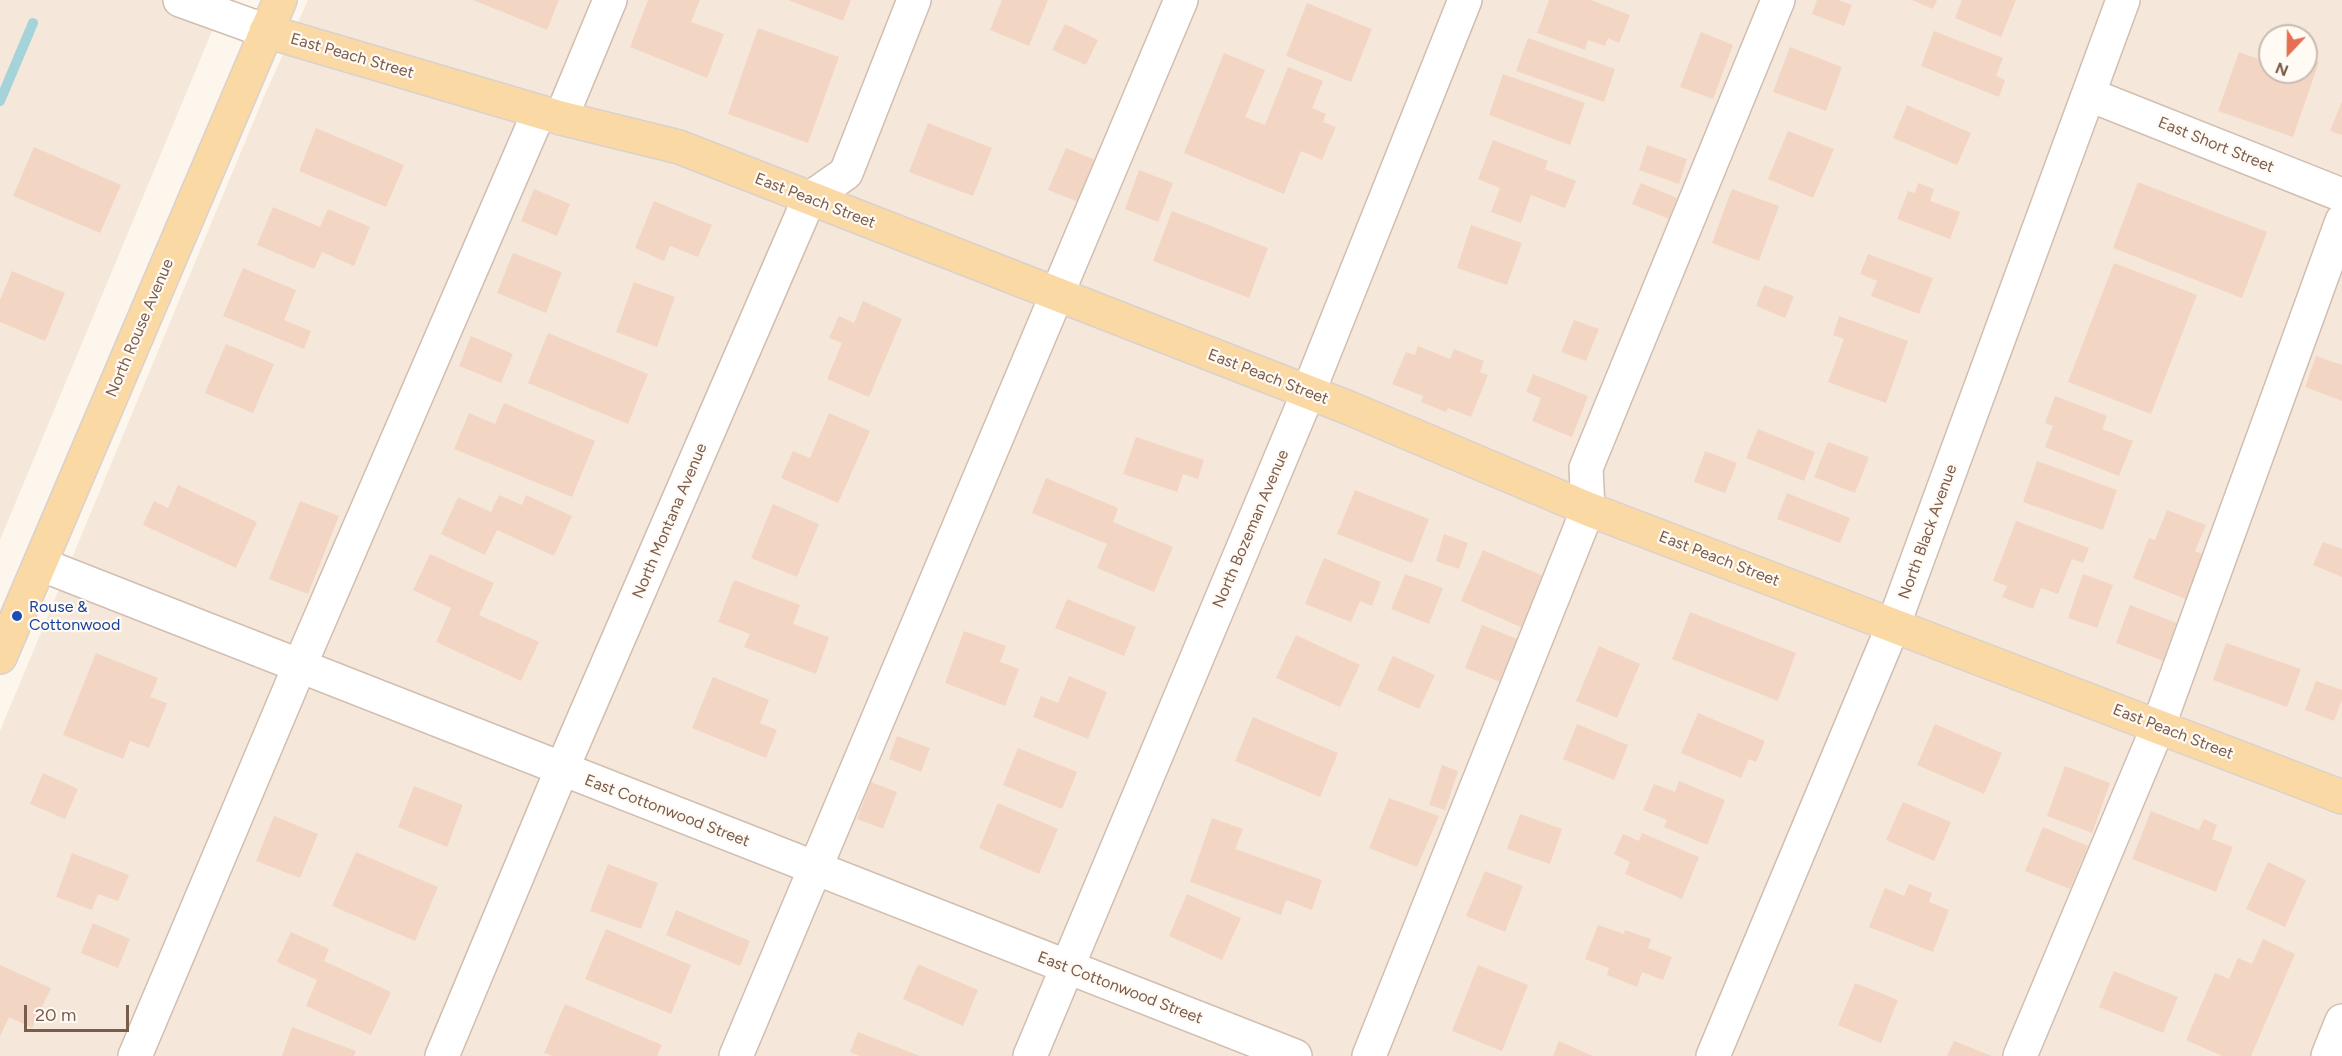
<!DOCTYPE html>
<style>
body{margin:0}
#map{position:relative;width:2342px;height:1056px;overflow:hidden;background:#fdf6ec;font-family:Figtree,sans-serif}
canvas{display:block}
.north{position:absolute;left:2258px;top:24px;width:60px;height:60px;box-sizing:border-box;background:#fffaf3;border:2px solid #cabbb1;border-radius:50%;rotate:202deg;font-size:16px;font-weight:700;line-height:24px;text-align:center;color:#7a5c4d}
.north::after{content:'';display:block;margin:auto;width:21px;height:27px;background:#e76f51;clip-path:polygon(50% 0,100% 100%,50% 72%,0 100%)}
.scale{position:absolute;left:24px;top:1005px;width:105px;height:27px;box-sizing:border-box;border:3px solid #7a5c4d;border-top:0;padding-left:8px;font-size:18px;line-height:21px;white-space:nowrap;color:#7a5c4d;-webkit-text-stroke:4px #fffaf3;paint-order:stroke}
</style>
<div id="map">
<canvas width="2342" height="1056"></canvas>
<div class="north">N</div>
<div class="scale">20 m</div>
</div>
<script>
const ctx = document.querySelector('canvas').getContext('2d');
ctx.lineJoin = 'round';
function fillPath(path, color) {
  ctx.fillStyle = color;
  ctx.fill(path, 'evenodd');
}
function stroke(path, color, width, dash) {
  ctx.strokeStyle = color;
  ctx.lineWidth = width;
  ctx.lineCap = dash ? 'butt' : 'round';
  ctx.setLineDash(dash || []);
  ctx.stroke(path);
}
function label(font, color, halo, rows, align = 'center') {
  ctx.font = font + ' Figtree,sans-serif';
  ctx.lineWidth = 4.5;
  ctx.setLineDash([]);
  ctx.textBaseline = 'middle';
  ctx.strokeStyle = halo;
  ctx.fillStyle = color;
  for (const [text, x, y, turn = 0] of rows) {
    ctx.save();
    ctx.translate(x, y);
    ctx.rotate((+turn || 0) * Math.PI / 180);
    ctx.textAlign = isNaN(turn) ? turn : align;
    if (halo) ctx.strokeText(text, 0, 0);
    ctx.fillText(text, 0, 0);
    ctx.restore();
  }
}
fillPath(new Path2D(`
 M0 0H225L0 540Z
 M308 0H2342V1056H0V731L265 94ZM2270 36H2306V72H2270Z`), '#f5e8da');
stroke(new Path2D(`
 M0 101 33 23`), '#a5d3da', 10);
fillPath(new Path2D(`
 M473 0H559L547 30Z
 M648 0H700L691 22 724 34 707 78 630 47Z
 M788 0H851L843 21Z
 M1002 0H1048L1029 46 990 30Z
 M1549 0H1591L1630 15 1619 43 1608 38 1605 46 1588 40 1585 50 1537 33Z
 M1817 0H1838L1852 5 1844 26 1812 14Z
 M1912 0H1937L1933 9Z
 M1962 0H2016L2001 37 1955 18Z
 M1307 3 1372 29 1351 82 1286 56Z
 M1065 24 1098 40 1086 65 1052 50Z
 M758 28 839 57 808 143 728 114Z
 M1934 31 2003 58 1996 76 2005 80 1999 97 1921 66Z
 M1701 32 1733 45 1713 99 1680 87Z
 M1528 38 1615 69 1604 102 1516 71Z
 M1790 47 1842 67 1826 111 1773 92Z
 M2239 52 2270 63V72H2306V57L2319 62 2293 137 2218 111Z
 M1224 53 1265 70 1245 117 1265 125 1288 67 1323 81 1312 108 1326 114 1323 122 1336 127 1322 160 1301 151 1284 194 1184 153Z
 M1503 74 1585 103 1570 145 1489 115Z
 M2342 101V135L2330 131Z
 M1907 105 1971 133 1957 165 1893 138Z
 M928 123 992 148 973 196 909 172Z
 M316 128 404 165 386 207 299 171Z
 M1788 131 1834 149 1813 198 1768 179Z
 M1493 140 1548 161 1545 169 1576 181 1565 208 1531 195 1521 223 1491 212 1500 188 1478 179Z
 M1647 145 1687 159 1679 184 1639 170Z
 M34 147 121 185 100 233 13 196Z
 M1066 148 1103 163 1086 205 1048 190Z
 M1139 170 1173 183 1158 222 1125 209Z
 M2138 182 2267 232 2242 298 2113 248Z
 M1641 183 1677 198 1669 219 1632 204Z
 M1918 183 1934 189 1930 201 1960 212 1950 239 1897 219 1908 191 1915 193Z
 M534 189 570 204 557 236 521 221Z
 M1732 189 1779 206 1759 261 1712 243Z
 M654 201 712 225 698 257 670 246 664 261 635 248Z
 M273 207 320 227 328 209 370 227 354 266 322 252 314 269 257 245Z
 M1172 211 1268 248 1249 298 1153 261Z
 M1471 225 1522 243 1507 285 1457 268Z
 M513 253 562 272 546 313 497 293Z
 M1868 254 1933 278 1919 314 1871 296 1877 281 1860 274Z
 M2114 263 2197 295 2151 414 2068 382Z
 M243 268 296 290 284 320 311 331 304 349 223 316Z
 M12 271 65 293 45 341 0 322V300Z
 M634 282 675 297 657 347 616 332Z
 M1764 285 1794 296 1785 318 1756 306Z
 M863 301 902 319 869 397 827 379 842 343 829 338 839 316 854 323Z
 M1839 316 1908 341 1886 403 1828 382 1844 339 1833 335Z
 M1574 320 1599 329 1586 361 1561 352Z
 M548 333 648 374 628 424 528 383Z
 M471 336 513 354 501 383 459 366Z
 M226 344 274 364 253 413 205 393Z
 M1418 346 1450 359 1454 349 1484 361 1480 372 1488 375 1471 417 1448 408 1446 412 1421 402 1423 396 1392 384 1406 352 1415 355Z
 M2316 356 2342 365V401L2305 387Z
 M1533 374 1588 396 1572 437 1532 421 1541 398 1526 392Z
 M2055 396 2107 416 2102 429 2133 441 2119 476 2045 447 2053 426 2045 423Z
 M504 403 595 441 572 497 454 449 469 413 495 424Z
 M829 413 870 431 838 503 781 478 793 451 810 458Z
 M1758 429 1815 452 1804 481 1746 458Z
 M1136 437 1204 460 1198 479 1183 474 1177 492 1123 474Z
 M1828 442 1869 457 1855 493 1814 477Z
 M1705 451 1737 463 1725 493 1694 482Z
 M2037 461 2117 490 2103 530 2023 502Z
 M1046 478 1118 508 1113 522 1173 547 1154 592 1097 568 1107 544 1032 513Z
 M178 485 257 522 236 568 143 525 154 501 168 508Z
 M1355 490 1429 519 1412 563 1337 534Z
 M1787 493 1850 518 1840 543 1777 519Z
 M499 495 522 505 526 495 572 516 554 556 497 530 485 555 441 534 458 497 491 512Z
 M300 501 339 516 308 594 269 579Z
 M773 504 819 524 797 577 751 558Z
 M2167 510 2206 525 2195 551 2205 555 2188 600 2133 578 2149 538 2155 540Z
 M2016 521 2089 548 2083 563 2072 559 2058 594 2041 588 2033 609 2002 597 2007 586 1993 581Z
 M1444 534 1468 543 1459 569 1436 561Z
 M2323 542 2342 549V577L2313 565Z
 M1483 550 1546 577 1523 628 1461 601Z
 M430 554 494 583 479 615 539 642 521 681 436 642 451 608 413 590Z
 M1324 558 1381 582 1372 606 1360 601 1351 622 1305 604Z
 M1405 574 1443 588 1429 624 1391 609Z
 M2083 574 2113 585 2097 628 2068 618Z
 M734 580 800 605 793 624 829 637 816 674 744 647 750 634 718 622Z
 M1067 599 1136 627 1124 656 1055 628Z
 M2130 605 2177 623 2163 661 2116 643Z
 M1690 612 1796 653 1778 701 1672 659Z
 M1482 625 1520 640 1503 683 1465 668Z
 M964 631 1006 646 1000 662 1019 669 1005 706 945 683Z
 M1296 635 1360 665 1340 707 1276 678Z
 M2226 643 2301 669 2287 707 2213 680Z
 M1599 646 1640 664 1617 718 1576 701Z
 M96 653 158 678 150 697 167 703 149 748 130 741 123 759 63 735Z
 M1393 656 1435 675 1419 709 1377 690Z
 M1069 676 1107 692 1088 739 1033 717 1041 696 1058 703Z
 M713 677 769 700 760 723 777 730 766 758 692 728Z
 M2316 681 2342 690V700L2334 721 2305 710Z
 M1698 713 1765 741 1756 762 1749 759 1741 778 1681 753Z
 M1253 717 1338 753 1320 797 1235 761Z
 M1577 724 1628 745 1614 780 1563 759Z
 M1935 724 2002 753 1984 794 1917 765Z
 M897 736 930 748 921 772 889 759Z
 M1018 748 1077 772 1062 809 1003 785Z
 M1442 765 1458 771 1445 810 1429 805Z
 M2065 766 2110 783 2092 833 2047 816Z
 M43 773 78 789 65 819 30 804Z
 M1679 781 1725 800 1707 845 1664 827 1667 820 1643 810 1654 784 1675 792Z
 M871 782 897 792 883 829 857 819Z
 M414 786 463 805 447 847 398 827Z
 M1389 798 1439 816 1417 867 1369 848Z
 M1903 802 1951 822 1934 861 1886 840Z
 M998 803 1058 829 1039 874 979 848Z
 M2151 811 2199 830 2204 819 2217 825 2212 839 2233 847 2216 892 2132 859Z
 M1520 814 1562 829 1550 864 1507 849Z
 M274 816 318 834 300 878 256 861Z
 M1212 818 1243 829 1235 849 1322 880 1312 910 1286 900 1281 915 1190 882Z
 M2043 827 2088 846 2070 889 2025 871Z
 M1642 833 1699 857 1682 899 1625 874 1630 862 1614 854 1623 834 1639 841Z
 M356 852 438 887 415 941 332 906Z
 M72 853 129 875 118 901 98 894 92 910 56 897Z
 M2268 862 2306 880 2285 927 2246 909Z
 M608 864 658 883 641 929 590 911Z
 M1485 871 1523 886 1505 932 1466 916Z
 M1909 884 1932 893 1929 902 1949 910 1933 952 1869 927 1885 888 1904 896Z
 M1187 894 1241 918 1222 960 1169 936Z
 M676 910 750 941 740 966 666 935Z
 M93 923 130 939 118 968 81 953Z
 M1598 925 1624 934 1625 930 1651 939 1648 948 1672 957 1663 980 1642 972 1637 987 1607 975 1609 968 1585 959Z
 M606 929 691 965 671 1014 585 979Z
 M291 932 329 949 324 961 391 992 371 1035 306 1006 317 980 277 962Z
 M2263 939 2295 954 2251 1056H2222L2186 1040 2215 973 2229 979 2238 958 2252 964Z
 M918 964 978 990 963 1026 903 999Z
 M0 965 51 988 32 1028 9 1017 0 1036Z
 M1478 965 1528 985 1502 1051 1452 1031Z
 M2114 971 2178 997 2163 1033 2099 1007Z
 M1855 983 1898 1000 1881 1043 1838 1025Z
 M565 1004 662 1045 657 1056H553L544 1053Z
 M292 1027 356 1051 354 1056H282Z
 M858 1032 920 1056H860L850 1052Z
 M1559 1041 1593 1056H1553Z
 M1954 1041 1992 1056H1947Z`), '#f3d5c3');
const minor = new Path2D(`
 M180 0 266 31
 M2090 95 2342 195
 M561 118 610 0
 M40 564 1295 1056
 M135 1056 300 665 539 112
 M442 1056 562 769 809 199 846 173 914 0
 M736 1056 1181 0
 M1030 1056 1308 393 1465 0
 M1369 1056 1588 509 1586 468 1778 0
 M1713 1056 1893 626 2123 0
 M2020 1056 2158 727 2342 221
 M2328 1056 2342 1021`);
const major = new Path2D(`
 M266 31 561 118 679 147 1349 408 1588 509 2342 797
 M0 657 280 0`);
stroke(minor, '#d1beb0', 36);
stroke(major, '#dad1cd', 36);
stroke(minor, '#fff', 33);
stroke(major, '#fbd9a5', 33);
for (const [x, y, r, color] of [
 [17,616,6,"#1a4fb4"]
]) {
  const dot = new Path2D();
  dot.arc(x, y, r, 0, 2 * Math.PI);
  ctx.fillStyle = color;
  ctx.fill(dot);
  stroke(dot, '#fffaf3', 2);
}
label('16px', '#7a5c4d', '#fffaf3', [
 ["East Peach Street",352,56,16],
 ["East Short Street",2216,145,22],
 ["East Peach Street",815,201,21],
 ["North Rouse Avenue",140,328,-67],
 ["East Peach Street",1268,377,21],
 ["North Montana Avenue",670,521,-67],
 ["North Bozeman Avenue",1251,529,-67],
 ["North Black Avenue",1928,532,-70],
 ["East Peach Street",1719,559,21],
 ["East Peach Street",2173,732,21],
 ["East Cottonwood Street",667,811,21],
 ["East Cottonwood Street",1120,988,21]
]);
label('16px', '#164399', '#fffaf3', [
 ["Rouse &",29,607],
 ["Cottonwood",29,625]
], 'left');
</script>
